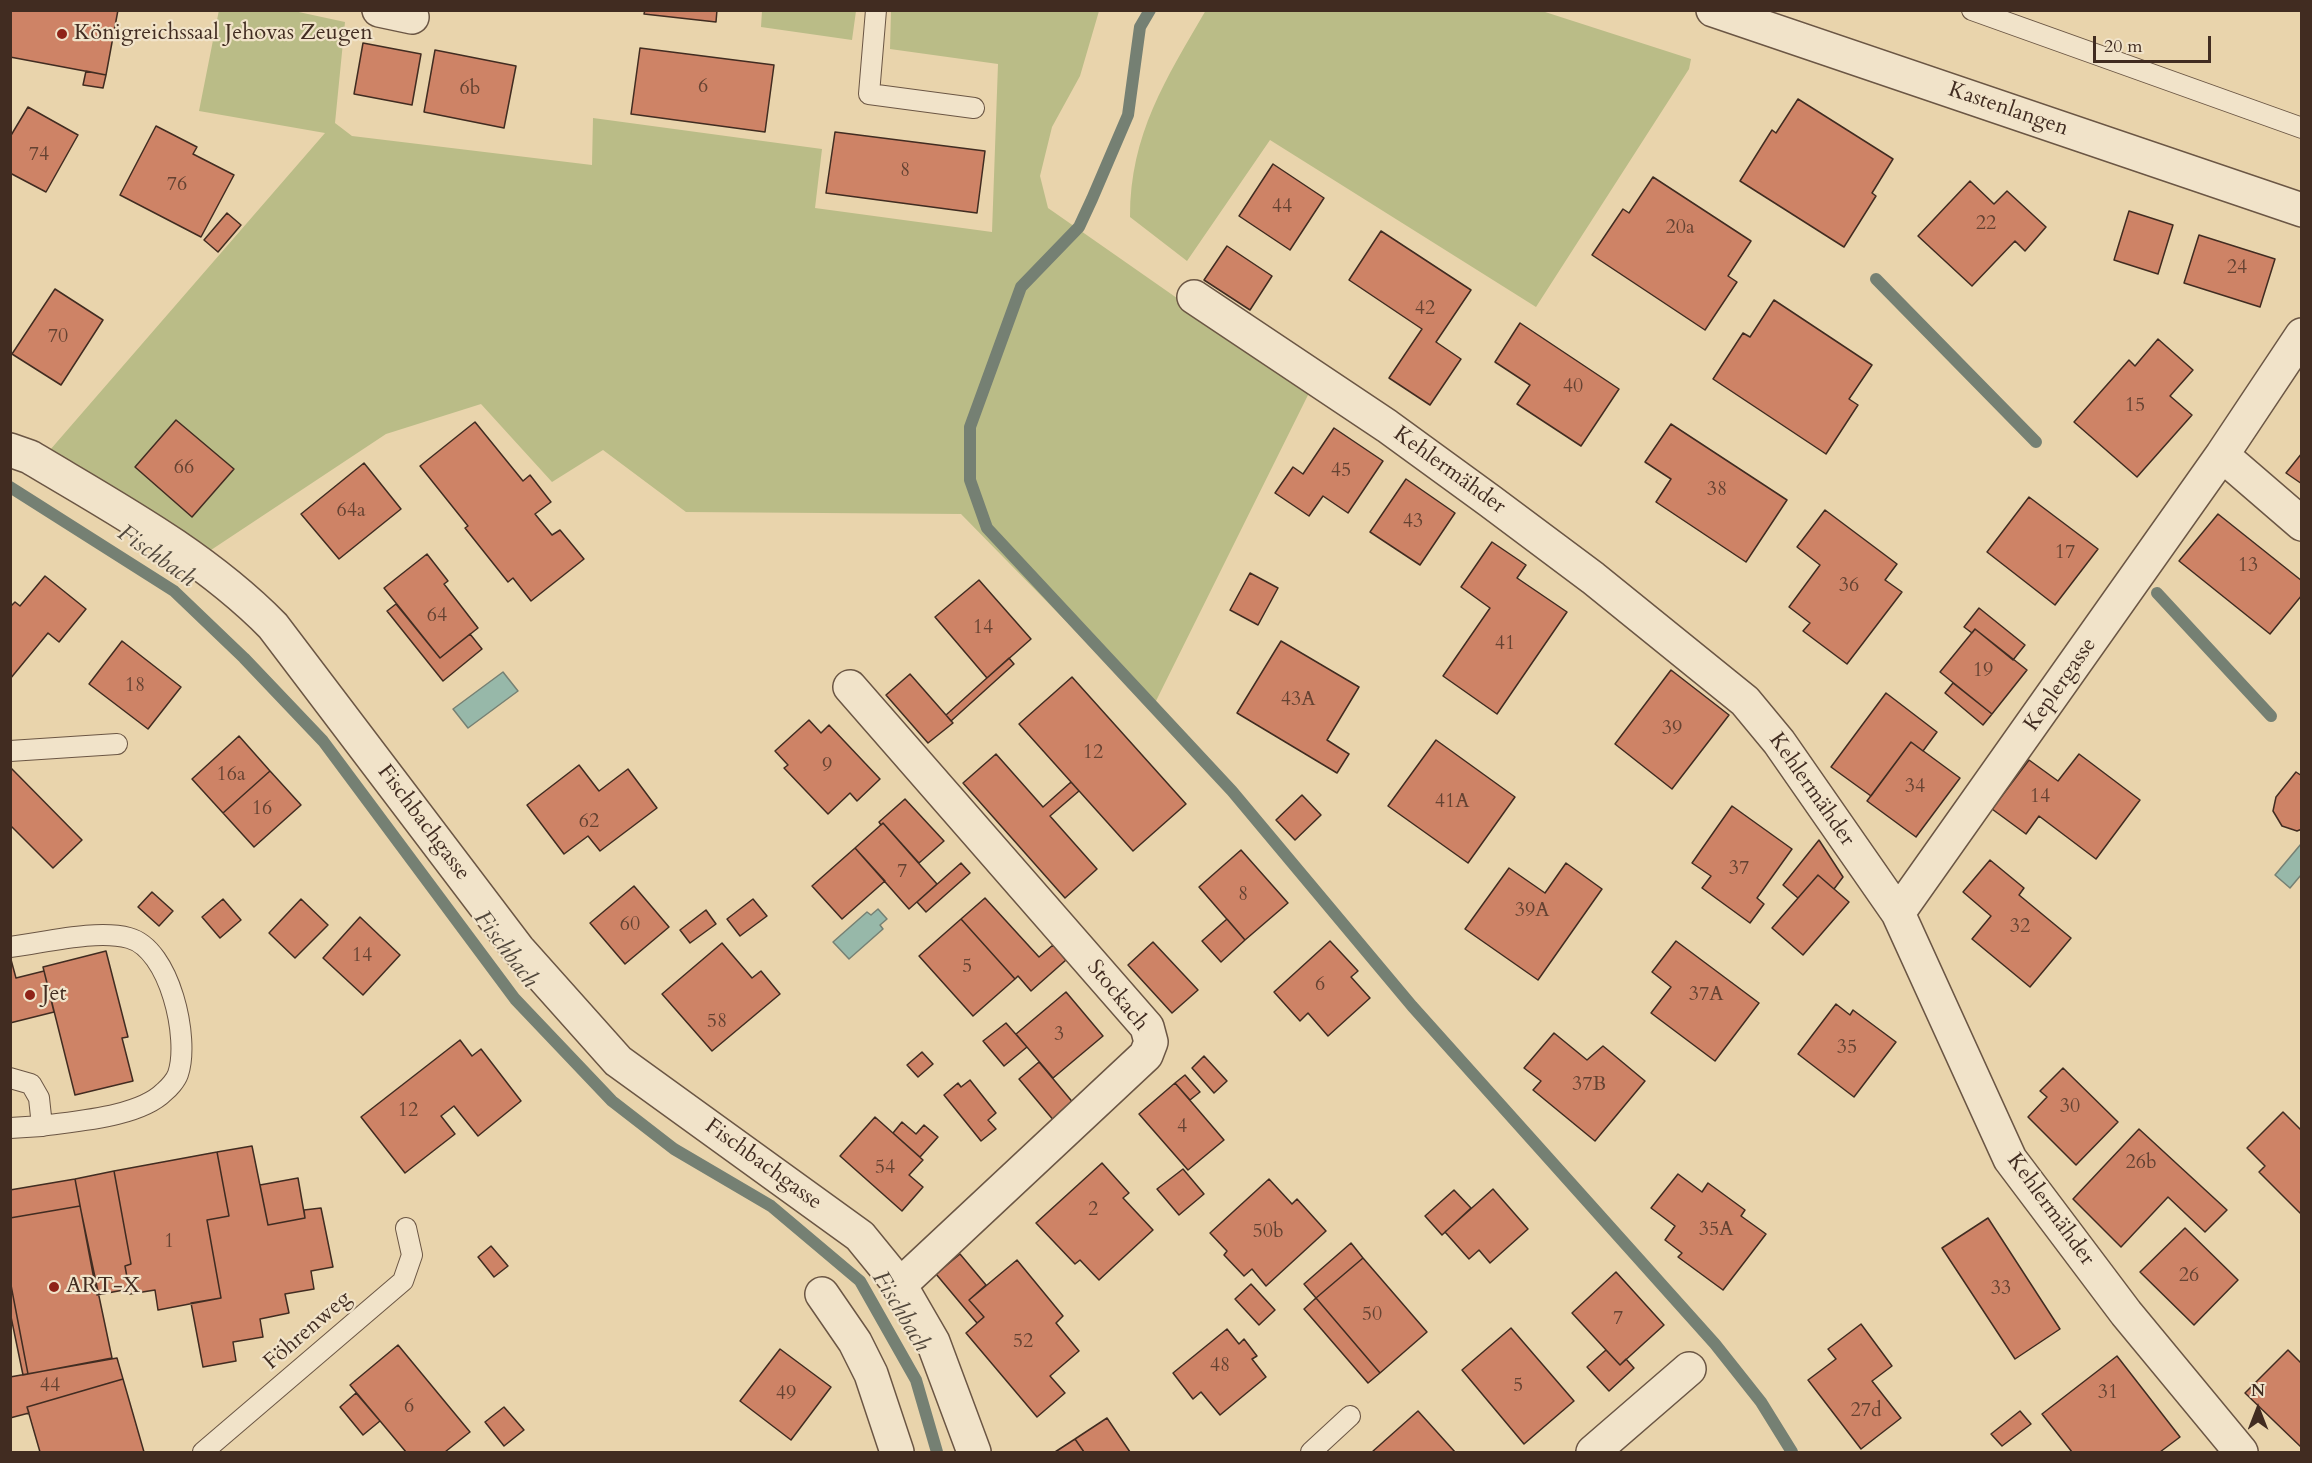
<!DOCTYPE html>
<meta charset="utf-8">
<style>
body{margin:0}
#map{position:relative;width:2312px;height:1463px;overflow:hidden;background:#e9d4ac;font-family:Cardo,serif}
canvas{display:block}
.frame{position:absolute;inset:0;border:12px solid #412c21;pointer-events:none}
.north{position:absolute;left:2228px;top:1379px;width:60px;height:60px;-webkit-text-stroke:4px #f1e3c9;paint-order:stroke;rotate:0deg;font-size:16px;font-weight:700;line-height:24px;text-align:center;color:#412c21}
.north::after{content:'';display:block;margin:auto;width:21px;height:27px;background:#412c21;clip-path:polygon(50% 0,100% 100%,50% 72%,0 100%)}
.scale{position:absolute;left:2093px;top:36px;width:118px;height:27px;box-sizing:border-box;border:3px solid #412c21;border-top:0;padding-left:8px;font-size:18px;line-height:21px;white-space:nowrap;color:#412c21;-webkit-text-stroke:4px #f1e3c9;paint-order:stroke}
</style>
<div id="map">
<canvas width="2312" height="1463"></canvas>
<div class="frame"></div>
<div class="north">N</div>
<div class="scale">20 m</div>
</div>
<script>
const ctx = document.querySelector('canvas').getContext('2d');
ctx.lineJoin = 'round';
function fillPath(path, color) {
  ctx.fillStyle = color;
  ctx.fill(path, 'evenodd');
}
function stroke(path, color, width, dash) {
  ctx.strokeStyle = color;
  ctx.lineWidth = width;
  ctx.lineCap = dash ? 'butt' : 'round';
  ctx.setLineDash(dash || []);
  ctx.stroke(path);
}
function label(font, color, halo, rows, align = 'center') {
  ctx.font = font + ' Cardo,serif';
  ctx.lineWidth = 4.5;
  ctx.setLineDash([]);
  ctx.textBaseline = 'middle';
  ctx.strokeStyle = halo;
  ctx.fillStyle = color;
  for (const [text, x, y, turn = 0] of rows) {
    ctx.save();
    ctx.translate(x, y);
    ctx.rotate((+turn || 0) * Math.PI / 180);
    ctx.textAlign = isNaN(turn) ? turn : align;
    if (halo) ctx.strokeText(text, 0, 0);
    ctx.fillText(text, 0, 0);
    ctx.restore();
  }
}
fillPath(new Path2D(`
 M219 10 294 11 345 22 335 123 352 136 592 165 593 118 822 149 815 208 992 232 998 64 890 49 891 11H1099L1080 76 1052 127 1040 176 1048 208 1310 391 1152 709 961 514 686 512 603 450 552 482 481 404 386 434 211 550 50 450 325 133 199 111Z
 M1206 10 1542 11 1691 59 1689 69 1536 307 1270 140 1187 261 1130 217C1130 134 1166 79 1206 10Z
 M762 11H856L852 40 761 27Z`), '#babc87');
const water = new Path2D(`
 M503 672 518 691 468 728 453 709Z
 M2301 844V875L2290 888 2275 875Z
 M878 909 887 919 880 925 883 929 849 959 833 942 867 912 871 915Z`);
fillPath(water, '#97b8a9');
stroke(water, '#758073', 1.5);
stroke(new Path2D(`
 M1150 10 1140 27 1128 115 1092 199 1079 227 1021 287 970 427V480L987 528 1232 791 1412 1006 1715 1344 1761 1402 1792 1452
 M1876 279 2036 442
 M10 487 174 591 244 658 323 741 515 999 612 1101 674 1149 771 1206 860 1281 916 1380 937 1452
 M2157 593 2271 716`), '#758073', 12);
const building = new Path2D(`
 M10 10H118L106 75 10 57Z
 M645 10H717L716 22 644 14Z
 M363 43 421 54 412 105 354 94Z
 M640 48 774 65 765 132 631 114Z
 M435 50 516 66 504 128 424 112Z
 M86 71 106 75 103 88 83 85Z
 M1798 99 1893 159 1872 193 1876 196 1844 247 1740 181 1772 130 1776 133Z
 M28 107 78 135 46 192 10 173V137Z
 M156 126 197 147 193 154 234 175 201 237 120 195Z
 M835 132 985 151 977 213 826 193Z
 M1273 164 1324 198 1290 250 1239 216Z
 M1653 177 1751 241 1728 276 1737 282 1705 330 1592 255 1623 209 1629 213Z
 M1970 181 1994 204 2007 191 2046 227 2025 251 2015 241 1972 286 1918 236Z
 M2129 211 2173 225 2158 274 2114 260Z
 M227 213 241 225 218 252 204 240Z
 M1381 231 1471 290 1436 342 1461 359 1430 405 1389 378 1422 329 1349 280Z
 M2199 235 2275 259 2260 307 2184 283Z
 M1227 246 1272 276 1250 310 1204 280Z
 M55 289 103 320 61 385 12 354Z
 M1774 300 1872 365 1849 399 1858 405 1826 454 1713 379 1743 333 1750 337Z
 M1520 323 1619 389 1581 446 1517 404 1530 385 1495 362Z
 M2158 339 2193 370 2170 396 2192 415 2137 477 2074 422 2129 360 2135 366Z
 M176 420 234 469 192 517 135 467Z
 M475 422 523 481 530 475 551 502 535 514 552 535 560 530 584 559 531 601 513 578 508 582 465 528 468 526 420 466Z
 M1671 424 1787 500 1746 562 1656 502 1671 479 1645 462Z
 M1334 428 1383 461 1348 513 1323 496 1309 516 1275 493 1293 467 1303 474Z
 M2302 453V484L2286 473Z
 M364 463 401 509 339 559 301 514Z
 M1406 479 1455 513 1420 565 1370 532Z
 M2029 497 2098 549 2055 605 1987 552Z
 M1825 510 1897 564 1885 580 1902 592 1847 664 1803 631 1810 623 1789 607 1820 565 1797 547Z
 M2218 514 2302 581V595L2270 634 2179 561Z
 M1492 542 1526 565 1517 578 1567 612 1497 714 1443 676 1490 608 1461 587Z
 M427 554 448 581 444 584 478 628 440 658 384 588Z
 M1250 573 1278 588 1258 625 1230 610Z
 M45 576 86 609 59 642 48 633 10 679V607L15 602 20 606Z
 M979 580 1031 639 987 678 935 617Z
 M396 604 440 658 470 634 482 649 443 681 387 611Z
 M1979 608 2025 645 2013 660 1975 629 1972 633 1964 627Z
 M1975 629 2027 670 1992 714 1940 672Z
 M122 641 181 687 148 729 89 684Z
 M1281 641 1359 687 1327 740 1349 754 1337 773 1237 713Z
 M1009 658 1014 664 951 721 946 715Z
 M1671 670 1729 715 1672 789 1615 744Z
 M910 674 953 723 928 743 886 695Z
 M1072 677 1186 804 1133 851 1019 724Z
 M1953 683 1992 714 1983 725 1945 693Z
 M1886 693 1937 732 1923 751 1911 742 1871 796 1831 767Z
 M809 720 821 733 829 725 880 779 857 801 850 793 828 814 784 768 788 765 775 751Z
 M239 736 270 771 223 813 192 779Z
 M1436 740 1515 797 1468 863 1388 806Z
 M1911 742 1960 778 1916 837 1867 801Z
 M996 754 1043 807 1071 782 1079 791 1050 816 1097 869 1065 898 963 783Z
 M2079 754 2140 800 2096 859 2039 816 2026 834 1992 809 2029 760 2058 781Z
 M579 765 599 791 628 769 657 808 600 851 588 836 564 854 527 805Z
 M10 767 82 840 53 868 10 825Z
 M270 771 301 805 254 847 223 813Z
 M2296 772 2302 776V829L2297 831 2282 826 2273 811 2276 797Z
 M1302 795 1321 815 1295 840 1276 820Z
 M905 799 944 841 919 863 883 823 881 825 879 822Z
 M1732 806 1792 849 1757 898 1764 904 1750 923 1702 888 1711 876 1692 863Z
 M883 823 937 884 909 909 855 848Z
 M1819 840 1843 877 1834 889 1818 875 1798 898 1783 885Z
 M855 848 885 881 842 919 812 886Z
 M1241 850 1288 903 1245 940 1199 887Z
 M1990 860 2024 888 2019 895 2071 938 2030 987 1972 939 1991 916 1963 892Z
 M961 863 970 873 926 912 917 902Z
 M1566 863 1602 889 1538 980 1465 929 1509 868 1545 893Z
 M1818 875 1849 902 1803 955 1772 928Z
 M634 886 669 927 625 964 590 923Z
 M152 892 173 911 159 926 138 907Z
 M985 898 1039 957 1053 945 1066 960 1031 991 1018 976 1015 979 961 919Z
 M223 899 241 920 220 938 202 917Z
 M301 899 328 925 295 958 269 933Z
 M753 899 767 916 740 936 727 919Z
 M706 910 716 924 690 943 680 930Z
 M360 917 400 955 363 995 323 958Z
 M961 919 1015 979 973 1016 919 956Z
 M1227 919 1245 940 1221 962 1202 941Z
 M1330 941 1358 971 1351 977 1370 998 1328 1036 1308 1013 1300 1021 1274 992Z
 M1676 941 1759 1003 1715 1061 1651 1013 1671 987 1652 972Z
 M1153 942 1198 990 1172 1013 1128 965Z
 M722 943 752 978 761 971 780 994 712 1051 662 994Z
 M106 951 128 1037 122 1038 133 1081 75 1095 43 967Z
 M10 956 16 978 44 971 54 1012 10 1023Z
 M1066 992 1103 1036 1053 1078 1016 1034Z
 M1836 1004 1850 1015 1853 1010 1896 1042 1854 1097 1798 1054Z
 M1006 1023 1027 1047 1004 1066 983 1041Z
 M1554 1033 1587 1060 1603 1046 1645 1081 1595 1141 1533 1090 1541 1081 1524 1068Z
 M460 1040 472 1056 481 1049 521 1101 478 1136 454 1106 441 1116 455 1134 405 1173 361 1117Z
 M922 1052 933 1064 918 1077 907 1065Z
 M1204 1056 1227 1081 1214 1093 1192 1068Z
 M1039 1062 1075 1105 1055 1122 1019 1079Z
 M2063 1068 2118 1122 2076 1165 2028 1117 2047 1097 2040 1091Z
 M1185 1075 1200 1092 1190 1100 1175 1083Z
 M970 1080 996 1113 988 1120 996 1129 981 1141 944 1095 958 1083 961 1087Z
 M1175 1083 1224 1140 1188 1170 1139 1114Z
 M2283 1112 2302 1131V1215L2259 1172 2265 1166 2247 1148Z
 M875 1117 923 1160 909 1175 923 1187 902 1211 840 1156Z
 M902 1122 916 1134 924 1125 938 1137 920 1157 893 1133Z
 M2139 1129 2227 1210 2205 1232 2168 1197 2121 1247 2073 1199Z
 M252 1146 268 1225 305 1218 304 1210 321 1208 333 1267 311 1271 314 1289 285 1294 289 1313 260 1319 263 1337 233 1342 236 1361 203 1367 191 1303 221 1298 207 1220 229 1216 217 1152Z
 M217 1152 229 1216 207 1220 221 1298 158 1310 155 1290 130 1294 125 1266 131 1264 114 1171Z
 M1102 1163 1129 1193 1123 1198 1153 1230 1099 1280 1080 1260 1075 1264 1036 1223Z
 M1183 1169 1204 1194 1179 1215 1157 1189Z
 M114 1171 131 1264 125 1266 129 1289 97 1295 75 1179Z
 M1678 1174 1702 1192 1708 1183 1745 1210 1741 1216 1766 1234 1723 1290 1678 1257 1682 1253 1665 1240 1675 1226 1651 1208Z
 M298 1178 305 1218 268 1225 260 1185Z
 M75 1179 80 1206 10 1218V1190Z
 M1269 1179 1292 1204 1297 1199 1326 1231 1266 1286 1252 1269 1244 1276 1224 1255 1227 1251 1210 1233Z
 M1493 1189 1528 1229 1490 1263 1479 1250 1469 1259 1445 1232Z
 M1454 1190 1471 1208 1442 1235 1425 1216Z
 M80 1206 112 1358 28 1374 10 1280V1218Z
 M1988 1218 2060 1329 2015 1359 1942 1248Z
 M2185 1228 2238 1280 2194 1325 2140 1272Z
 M1351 1243 1363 1258 1316 1298 1304 1284Z
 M491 1246 508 1266 494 1277 478 1257Z
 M960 1254 986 1285 969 1300 984 1317 977 1323 936 1274Z
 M1363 1258 1427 1332 1380 1373 1316 1298Z
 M1017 1260 1063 1316 1056 1323 1079 1351 1050 1376 1065 1393 1037 1417 966 1333 984 1317 969 1300Z
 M1616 1272 1664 1325 1620 1365 1572 1313Z
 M10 1280 28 1374 23 1375 10 1312Z
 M1251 1284 1275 1310 1259 1325 1235 1299Z
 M1316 1298 1380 1373 1368 1383 1304 1309Z
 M1861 1324 1892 1366 1872 1381 1901 1418 1861 1449 1808 1380 1836 1359 1828 1349Z
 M1511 1328 1574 1401 1524 1444 1462 1370Z
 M1227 1329 1239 1344 1244 1339 1257 1356 1252 1359 1266 1377 1220 1415 1201 1392 1193 1399 1173 1373Z
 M398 1345 470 1432 445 1452H406L350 1385Z
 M780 1349 831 1387 791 1440 740 1401Z
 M1606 1350 1620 1365 1626 1359 1634 1368 1609 1391 1587 1367Z
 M2288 1350 2302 1364V1448L2245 1393Z
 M2117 1356 2180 1437 2160 1452H2072L2042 1414Z
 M117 1358 123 1379 27 1407 29 1413 10 1418V1377Z
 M123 1379 144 1452H40L27 1407Z
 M356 1393 380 1421 363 1435 340 1407Z
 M504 1407 524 1430 504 1446 485 1422Z
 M1418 1411 1455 1452H1372Z
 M2020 1411 2031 1424 2002 1446 1991 1434Z
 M1107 1418 1130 1452H1084L1075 1439Z
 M1075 1439 1084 1452H1055Z`);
fillPath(building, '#ce8366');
stroke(building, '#412c21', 1.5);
const lane = new Path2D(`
 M876 10 869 94 974 108
 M1972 10 2302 128
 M10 751 117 744
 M10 947C44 943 96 929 129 938 170 949 190 1039 178 1074 176 1080 169 1088 164 1092 139 1117 76 1121 42 1126L39 1098 31 1084 10 1078
 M10 1128 42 1126
 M203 1452 403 1281 412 1255 406 1228
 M1311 1452 1350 1416`);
const street = new Path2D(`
 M379 10 412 17
 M1713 10 2302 210
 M1194 297 1387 426 1490 501 1593 578 1745 701 1779 742 1898 913 2010 1159 2126 1313 2241 1452
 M10 450 30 457C115 508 203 555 273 626L518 949 618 1061 860 1236 900 1285 933 1342 974 1452
 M2222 455 2302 524
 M850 687 1147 1027 1151 1042 1146 1055 900 1285
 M1898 913 2222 455 2302 335
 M822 1294 855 1342 871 1374 897 1452
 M1593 1452 1689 1369`);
stroke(lane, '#6b5644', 22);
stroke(street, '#6b5644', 36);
stroke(lane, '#f1e3c9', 20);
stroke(street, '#f1e3c9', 33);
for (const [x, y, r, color] of [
 [62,34,6,"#8f2418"],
 [30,995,6,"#8f2418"],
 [54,1287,6,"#8f2418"]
]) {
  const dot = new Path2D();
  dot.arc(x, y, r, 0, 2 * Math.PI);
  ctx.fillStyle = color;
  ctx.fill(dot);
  stroke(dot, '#f1e3c9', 2);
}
label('20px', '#644232', null, [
 ["6",703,87],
 ["6b",470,89],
 ["74",39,155],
 ["8",905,171],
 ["76",177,185],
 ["44",1282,207],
 ["22",1986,224],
 ["20a",1680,228],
 ["24",2237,268],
 ["42",1425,309],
 ["70",58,337],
 ["40",1573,387],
 ["15",2135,406],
 ["66",184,468],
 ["45",1341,471],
 ["38",1717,490],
 ["64a",351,511],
 ["43",1413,522],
 ["17",2065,553],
 ["13",2248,566],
 ["36",1849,586],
 ["64",437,616],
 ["14",983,628],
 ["41",1505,644],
 ["19",1983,671],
 ["18",135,686],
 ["43A",1298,700],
 ["39",1672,729],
 ["12",1093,753],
 ["9",827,766],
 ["16a",231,775],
 ["34",1915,787],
 ["14",2040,797],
 ["41A",1452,802],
 ["16",262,809],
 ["62",589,822],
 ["37",1739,869],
 ["7",902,872],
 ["8",1243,895],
 ["39A",1532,911],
 ["60",630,925],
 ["32",2020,927],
 ["14",362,956],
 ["5",967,967],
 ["6",1320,985],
 ["37A",1706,995],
 ["58",717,1022],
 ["3",1059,1035],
 ["35",1847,1048],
 ["37B",1589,1085],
 ["30",2070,1107],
 ["12",408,1111],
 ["4",1182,1127],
 ["26b",2141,1163],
 ["54",885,1168],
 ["2",1093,1210],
 ["35A",1716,1230],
 ["50b",1268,1232],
 ["1",169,1242],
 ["26",2189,1276],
 ["33",2001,1289],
 ["50",1372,1315],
 ["7",1618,1319],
 ["52",1023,1342],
 ["48",1220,1366],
 ["44",50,1386],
 ["5",1518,1386],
 ["31",2108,1393],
 ["49",786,1394],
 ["6",409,1407],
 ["27d",1866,1411]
]);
label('22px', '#412c21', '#f1e3c9', [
 ["Königreichssaal Jehovas Zeugen",74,34],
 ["Jet",42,995],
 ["ART-X",66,1287]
], 'left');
label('22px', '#412c21', '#f1e3c9', [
 ["Kastenlangen",2008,110,19],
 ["Kehlermähder",1449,471,36],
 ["Keplergasse",2061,685,-55],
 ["Kehlermähder",1811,790,55],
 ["Fischbachgasse",423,823,53],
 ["Stockach",1117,996,51],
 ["Fischbachgasse",763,1165,36],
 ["Kehlermähder",2050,1210,54],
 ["Föhrenweg",308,1331,-41]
]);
label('italic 24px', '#52483c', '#f1e3c9', [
 ["Fischbach",156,557,35],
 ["Fischbach",505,950,53],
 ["Fischbach",900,1312,59]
]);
</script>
